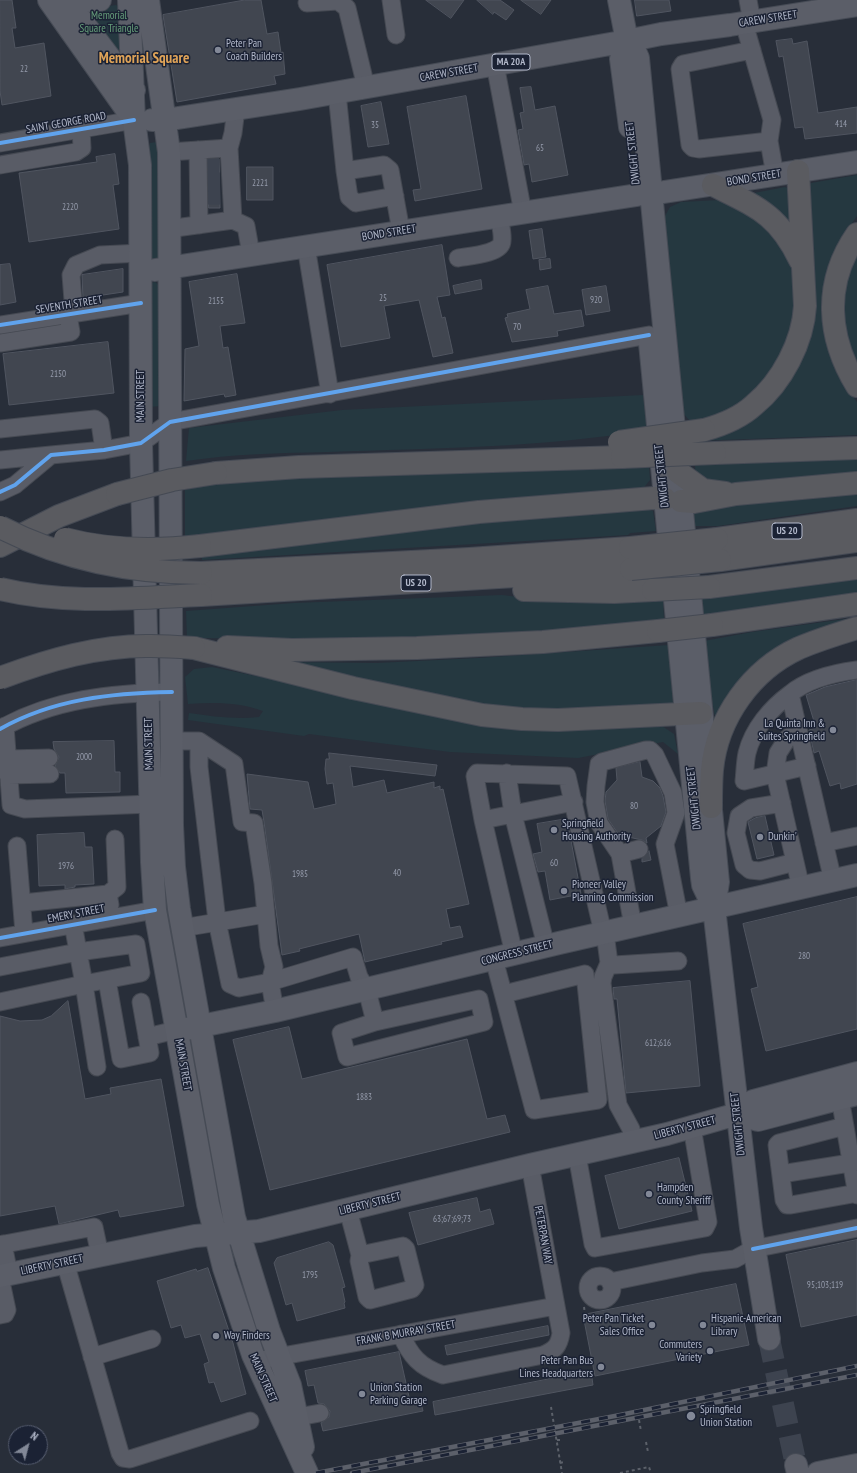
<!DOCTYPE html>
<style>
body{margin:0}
#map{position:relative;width:857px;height:1473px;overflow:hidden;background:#282e39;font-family:"PT Sans Narrow",sans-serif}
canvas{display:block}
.north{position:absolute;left:8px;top:1425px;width:40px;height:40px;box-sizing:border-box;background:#1b2234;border:1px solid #575e70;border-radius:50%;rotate:36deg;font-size:11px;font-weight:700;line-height:16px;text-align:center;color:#b2b8ca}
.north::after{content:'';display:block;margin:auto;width:14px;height:18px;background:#828897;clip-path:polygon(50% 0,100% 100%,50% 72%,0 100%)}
</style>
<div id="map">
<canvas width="857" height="1473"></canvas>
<div class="north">N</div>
</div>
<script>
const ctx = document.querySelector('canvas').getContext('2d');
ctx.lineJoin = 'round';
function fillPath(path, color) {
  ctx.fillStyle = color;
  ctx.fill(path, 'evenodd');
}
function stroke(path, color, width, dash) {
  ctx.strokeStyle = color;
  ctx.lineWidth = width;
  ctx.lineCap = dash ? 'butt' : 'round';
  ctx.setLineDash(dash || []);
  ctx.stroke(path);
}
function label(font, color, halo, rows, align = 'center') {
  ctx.font = font + ' "PT Sans Narrow",sans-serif';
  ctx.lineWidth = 3;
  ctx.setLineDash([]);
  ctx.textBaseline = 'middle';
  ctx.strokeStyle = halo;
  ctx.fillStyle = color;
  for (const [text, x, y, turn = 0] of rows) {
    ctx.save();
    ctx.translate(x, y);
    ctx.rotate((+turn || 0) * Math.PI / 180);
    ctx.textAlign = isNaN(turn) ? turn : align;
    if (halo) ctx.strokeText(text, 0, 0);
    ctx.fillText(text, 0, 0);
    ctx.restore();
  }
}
fillPath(new Path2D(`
 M116 5 124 11 128 67 85 9Z
 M157 142 161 159 163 259 150 263 148 155 150 143Z
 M857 175V216L841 239 832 258 823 297V318L830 356 838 376 857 402V435L695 441 796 368 806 188 811 183Z
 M785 187 791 190 795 233 755 196 754 193Z
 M719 200 765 220 791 261 798 291 796 319 782 363 741 406 701 422 690 421 681 411 664 218 670 207 681 202Z
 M857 252V367C853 358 848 349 846 339 837 311 844 277 857 252Z
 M155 282 160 286 162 406 148 407 150 283Z
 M643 395 647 430C542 448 434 448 328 452 280 453 233 454 186 461L189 428 342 410Z
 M857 458V475L733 489 696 479 695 466 717 463Z
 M649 466 650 480 641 491 185 538V490L219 481 344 475Z
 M857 488V506L718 526H692L691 512 695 507Z
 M643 508 653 511 656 531 630 533 628 535 202 560V552L480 521Z
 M857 576V594L701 616 698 598Z
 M502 595 535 599 663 600 664 619 593 628 412 640 187 638 186 611 294 603Z
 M852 618V621L827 631 716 721 706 673 704 641 752 632Z
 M669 645 673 703 669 707 577 713 477 706 282 662 377 663 478 658Z
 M212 667 295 684 662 724V726L674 734 678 754 663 742 578 758 450 752 309 734 304 736 188 720 189 713C212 716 235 720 259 717L263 711C239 702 214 702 188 704L185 677 194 669Z`), '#253840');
const building = new Path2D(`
 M0 0H12L16 28H12L15 48 44 43 51 96 2 105 0 91Z
 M245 0H261L267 34 278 32 281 53 283 52 285 74 274 76 276 84 177 102 163 15Z
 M426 0H464L451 18Z
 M477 0H500L514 10 506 20 494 12 493 14Z
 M521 0H551L541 14Z
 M635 0H669L671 11 637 16Z
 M792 39 793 44 807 41 818 113 857 107V133L805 139 803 127 795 128 783 56 779 57 776 41Z
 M531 87 535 110 555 106 568 175 532 182 529 164 524 165 518 130 523 129 520 113 524 112 520 88Z
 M466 96 482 189 415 201 413 190 421 189 407 107Z
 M381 102 389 144 368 147 361 106Z
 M115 154 119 184 113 185 119 229 29 242 19 173 97 162 96 157Z
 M208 159H219L220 208H209Z
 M247 167H273V200H247Z
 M542 229 546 257 533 259 529 231Z
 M442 245 450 295 437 297 442 318 445 317 453 353 433 357 419 300 384 306 390 338 341 347 327 265Z
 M550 259 551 268 540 270 539 260Z
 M10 264 16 302 0 305V265Z
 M123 269V292L83 298 82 275Z
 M237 274 245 323 220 326 223 348 228 347 236 395 225 397 224 394 184 401 185 349 199 346 189 282Z
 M481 280 482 289 455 294 453 286Z
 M548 286 554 314 581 310 584 326 557 331 558 336 512 342 505 318 508 317 507 314 530 309 526 290Z
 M606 286 610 311 586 315 582 290Z
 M108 342 114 393 9 405 3 354Z
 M857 680V784L841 789 840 783 830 786 819 751 814 753 809 730 816 728 806 695 825 687Z
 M114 741 115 772H120V792L66 793 65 773H60L55 766 59 757 54 749 53 742Z
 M329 753 437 765 435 776 350 766 353 787 384 780 387 793 434 782V788L440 786V790L443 789 469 904 446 909 450 928 460 926 463 937 441 942 442 944 365 962 359 934 299 949 300 951 282 955 264 822 262 810 250 809 247 774 308 782 314 809 336 804 333 783 327 784 325 769 326 759H329Z
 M640 762 642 777 653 781 660 788 663 796 666 812 661 826 646 838 647 843 642 840 619 835 608 819 605 801 606 792 617 780 616 768Z
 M765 816 774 855 757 859 748 822 755 818Z
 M567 819 581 894 550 900 545 871 538 872 533 854 542 852 537 824Z
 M84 833 85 847H92L94 884 75 885V887L65 889V885L39 886 37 835Z
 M649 851 651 860 642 862V859Z
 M857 897V1029L766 1051 751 989 758 987 743 924Z
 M690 981 700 1086 626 1093 617 999H614L613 988Z
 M68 1001 85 1099 111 1094 110 1088 161 1079 184 1206 120 1217 118 1210 59 1224 55 1206 0 1216V1016L20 1021 42 1020 51 1016Z
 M289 1027 302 1079 467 1039 487 1119 505 1115 510 1132 270 1190 233 1040Z
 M679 1158 692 1211 619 1229 605 1176Z
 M477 1198 480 1212 490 1209 494 1224 418 1245 409 1213Z
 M857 1240V1315L801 1327 786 1255Z
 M329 1242 333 1245 345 1287 342 1288 345 1302 344 1303 345 1308 297 1321 292 1303 286 1305 274 1263 277 1258Z
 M208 1268 233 1343 246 1394 221 1402 214 1382 209 1383 204 1364 209 1362 200 1334 185 1338 181 1325 171 1328 157 1281 196 1269 197 1271Z
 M736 1284 749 1345 595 1376 583 1315Z
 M548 1326 549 1335 447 1355 445 1346Z
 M399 1352 410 1401 420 1399 423 1411 323 1431 321 1423 329 1417 330 1411 324 1404 318 1403 314 1385 308 1386 305 1371Z
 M591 1371 593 1385 435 1415 433 1402Z`);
fillPath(building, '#414650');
stroke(building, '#505560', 1);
stroke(new Path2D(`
 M206 166H219
 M206 181H220
 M206 196H220`), '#3d434f', 17, [17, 8]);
stroke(new Path2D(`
 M769 1339 796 1465`), '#3d434f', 22, [22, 11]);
const minor = new Path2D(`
 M391 0 396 35
 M748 0 752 22
 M307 3 338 1 347 8 366 87
 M744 23 772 120 769 141 775 175
 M752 50 683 64 680 69 690 145 693 148 699 149 769 141
 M495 64 523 213
 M337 93 345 171 384 165 390 170 401 231
 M0 143 134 120
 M198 150 199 225
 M169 152 229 148
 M0 165 76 152 82 148 81 129
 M345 171 349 197 356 203 395 196
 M233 220 246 226 251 254
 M168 229 233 220 229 148 233 133 236 109
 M306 246 330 394
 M458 258C468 256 502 254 502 241 503 233 500 224 499 216
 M74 313 71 275 76 265 100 255 141 253
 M0 325 141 303
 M0 343 71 332 68 315
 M0 429 95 419 100 423 104 450
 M0 460 51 455
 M0 492 15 485 51 455 104 450 141 443 170 422 649 335
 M790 694C808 679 834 673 857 670
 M5 726 11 805 25 809 151 804
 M0 729C53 699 112 693 172 692
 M798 729 787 739 778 753 775 774 801 888
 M172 741H199L234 764 242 822 254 823 263 883 269 946 274 967 270 982 275 1011
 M199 741V767L217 921 230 984 239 988 270 982 353 957 359 977 367 990 375 1022
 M7 759 49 758
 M807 766 744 781C745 772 745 762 747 753 753 729 771 708 790 694L833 881
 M507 773 513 814 574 802
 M8 775 50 774
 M782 803 751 808 739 816 736 833 744 865 750 870 760 871 795 862
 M483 820 475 776 477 773 567 776 603 933
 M824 843 857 836
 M17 846 24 933
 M620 854 639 849
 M23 903 108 894
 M110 905 108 894 117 887 115 839
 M633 926 620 854 599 823 595 802 596 786 599 764 602 762 646 750H650L655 755 673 793 676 813 665 844 679 916
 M182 928 266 914
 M605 933 609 963 614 965 678 961
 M0 938 155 910
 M514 954 483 820 513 814 546 946
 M494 959 534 1110 598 1100 585 974 504 994
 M609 963 603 977 602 983 618 1105 631 1129 633 1141
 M0 967 78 952 136 944 141 973 84 984 97 1067
 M107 980 121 1059 150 1053 141 1002
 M479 999 484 1022 347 1057 341 1033 375 1022Z
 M0 1002 84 984 73 924
 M147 1037 176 1030
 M840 1098 857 1195
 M845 1126 779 1143 777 1145 784 1200 787 1205H791L857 1193
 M577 1155 593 1244 595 1248 705 1228 708 1222 692 1127
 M781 1174 857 1162
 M348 1210 360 1255
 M3 1244 9 1274
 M0 1245 94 1227 100 1255
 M403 1246 406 1249 415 1285 412 1289 370 1300 367 1297 359 1261 360 1255Z
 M65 1262 120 1453 123 1458 130 1459 250 1421
 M588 1288a12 12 0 1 1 24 0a12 12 0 1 1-24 0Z
 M0 1277 7 1310 5 1314 0 1315
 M610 1282 702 1263 735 1259 753 1249 857 1228
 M401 1334C410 1356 420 1367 443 1375L543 1355C555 1350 559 1346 561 1333L530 1165
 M92 1357 152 1339
 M255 1361 556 1306
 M298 1417 320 1413`);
const major = new Path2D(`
 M49 0 134 120
 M66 0 134 90
 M129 0 134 120 140 165 141 443 152 862 155 910 208 1204 224 1268 253 1355 307 1473
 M148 0 169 152 172 825 174 867 179 909 234 1217 269 1331 290 1385 303 1447
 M619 0 627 41 634 49 638 58 718 882 714 908 751 1228 769 1339
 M58 3 100 0
 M627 41 621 59 630 127
 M152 120H165L300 99 627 41 661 34 730 25 857 5
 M651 194 857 162
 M155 270 637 195
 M650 343 702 878 703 885 714 908
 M186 1029 275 1011 559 943 857 875
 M737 1114 758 1120 857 1094
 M0 1276 195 1236 259 1231 530 1165 667 1134 737 1114 753 1101 857 1073
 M796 1465 798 1473
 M818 1473 857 1465`);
const highway = new Path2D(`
 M713 185C757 207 778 214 800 260
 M857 234C823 283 827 337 857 386
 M704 430C722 425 740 418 754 405 782 382 803 342 805 306L798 171
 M715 453 857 448
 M678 472 703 490 725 493
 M216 473 299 467 622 457
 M681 501 694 502 736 494 857 483
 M717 539 857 520
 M0 546 59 516 117 494
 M200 546 479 512 654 498 665 499
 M720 560 857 541
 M201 573 469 559 630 548
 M709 587 857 568
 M524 590 614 592 653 590
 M201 595 631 569
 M712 625 857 604
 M227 647 292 650 417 648 543 642 658 631
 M194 648 353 688 482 715 522 719 558 720 701 713
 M711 807C711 795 711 782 712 770 717 718 751 670 799 648 818 640 837 634 857 628`);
stroke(minor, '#454952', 19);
stroke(major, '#464b55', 24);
stroke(highway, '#454a54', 24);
stroke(new Path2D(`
 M584 1307 585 1314
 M551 1407 562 1473
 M639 1420 641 1431
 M557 1440H561
 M646 1442 648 1452
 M560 1463 564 1462
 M620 1473 649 1467 651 1473`), '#5c616a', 2, [3, 3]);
stroke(minor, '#595c66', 17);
stroke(major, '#5b5e68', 22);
stroke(highway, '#5a5b60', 22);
const rail = new Path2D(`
 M316 1473 620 1415 857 1366
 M352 1473 857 1375`);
stroke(rail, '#5c606a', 4.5);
stroke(rail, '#1b2234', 3, [9]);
const highwayBridge = new Path2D(`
 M619 442 704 430
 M622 457 715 453
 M117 494 172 480 216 473
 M0 527C62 559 131 573 201 573
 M65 539C110 551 155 551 200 546
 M630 548 717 539
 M631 569 720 560
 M0 589C66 605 134 598 201 595
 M653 590 709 587
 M658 631 712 625
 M0 678C48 660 99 645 151 646 165 646 180 647 194 648`);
stroke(highwayBridge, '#454a54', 24, []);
stroke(highwayBridge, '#5a5b60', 22);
stroke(new Path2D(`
 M0 143 134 120
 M0 325 141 303
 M0 492 15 485 51 455 104 450 141 443 170 422 649 335
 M0 729C53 699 112 693 172 692
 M0 938 155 910
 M753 1249 857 1228`), '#60a3ed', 4);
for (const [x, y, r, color] of [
 [218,50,4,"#828897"],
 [833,730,4,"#828897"],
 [554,830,4,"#828897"],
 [760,837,4,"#828897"],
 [564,891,4,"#828897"],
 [649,1194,4,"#828897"],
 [652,1325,4,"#828897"],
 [703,1325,4,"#828897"],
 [216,1336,4,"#828897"],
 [710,1351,4,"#828897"],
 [601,1367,4,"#828897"],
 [362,1394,4,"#828897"],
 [691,1416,5,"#828897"]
]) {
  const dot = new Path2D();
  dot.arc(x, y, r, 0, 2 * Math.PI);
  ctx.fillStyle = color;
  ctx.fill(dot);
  stroke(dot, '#1b2234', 1.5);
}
label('9px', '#969cac', null, [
 ["22",24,69],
 ["414",841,124],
 ["35",375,125],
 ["65",540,148],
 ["2221",260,183],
 ["2220",70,207],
 ["25",383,298],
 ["920",596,300],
 ["2155",216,301],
 ["70",517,327],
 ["2150",58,374],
 ["2000",84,757],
 ["80",634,806],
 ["60",554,863],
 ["1976",66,866],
 ["40",397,873],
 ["1985",300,874],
 ["280",804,956],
 ["612;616",658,1043],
 ["1883",364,1097],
 ["63;67;69;73",452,1219],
 ["1795",310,1275],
 ["95;103;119",825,1285]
]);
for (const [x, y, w] of [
 [511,62,38],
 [787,531,30],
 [416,583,30]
]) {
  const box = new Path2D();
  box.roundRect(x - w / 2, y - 8, w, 16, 3);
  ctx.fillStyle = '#1b2234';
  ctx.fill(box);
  stroke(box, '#b2b8ca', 1);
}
label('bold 10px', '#b2b8ca', null, [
 ["MA 20A",511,62],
 ["US 20",787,531],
 ["US 20",416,583]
]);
label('11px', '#669e7a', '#1b2234', [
 ["Memorial",109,16],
 ["Square Triangle",109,29]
]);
label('11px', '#b2b8ca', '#1b2234', [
 ["CAREW STREET",768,19,-9],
 ["CAREW STREET",449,73,-10],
 ["SAINT GEORGE ROAD",66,123,-10],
 ["DWIGHT STREET",633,153,-96],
 ["BOND STREET",754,178,-9],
 ["BOND STREET",389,233,-9],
 ["SEVENTH STREET",69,305,-9],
 ["MAIN STREET",141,396,-90],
 ["DWIGHT STREET",662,476,-96],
 ["MAIN STREET",149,744,-91],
 ["DWIGHT STREET",694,798,-96],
 ["EMERY STREET",76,914,-11],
 ["CONGRESS STREET",517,953,-14],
 ["MAIN STREET",183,1065,80],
 ["DWIGHT STREET",738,1124,-96],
 ["LIBERTY STREET",685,1128,-15],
 ["LIBERTY STREET",370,1204,-14],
 ["PETERPAN WAY",543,1235,80],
 ["LIBERTY STREET",52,1265,-12],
 ["FRANK B MURRAY STREET",406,1333,-10],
 ["MAIN STREET",263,1378,66]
]);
label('11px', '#b2b8ca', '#1b2234', [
 ["Peter Pan",226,44],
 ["Coach Builders",226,57],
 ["La Quinta Inn &",825,724,"right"],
 ["Suites Springfield",825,737,"right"],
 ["Springfield",562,824],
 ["Housing Authority",562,837],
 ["Dunkin'",768,837],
 ["Pioneer Valley",572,885],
 ["Planning Commission",572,898],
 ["Hampden",657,1188],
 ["County Sheriff",657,1201],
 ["Peter Pan Ticket",644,1319,"right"],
 ["Sales Office",644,1332,"right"],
 ["Hispanic-American",711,1319],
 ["Library",711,1332],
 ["Way Finders",224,1336],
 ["Commuters",702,1345,"right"],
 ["Variety",702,1358,"right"],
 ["Peter Pan Bus",593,1361,"right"],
 ["Lines Headquarters",593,1374,"right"],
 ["Union Station",370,1388],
 ["Parking Garage",370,1401],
 ["Springfield",700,1410],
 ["Union Station",700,1423]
], 'left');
label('bold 15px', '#dfa358', '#1b2234', [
 ["Memorial Square",144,59]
]);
</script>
